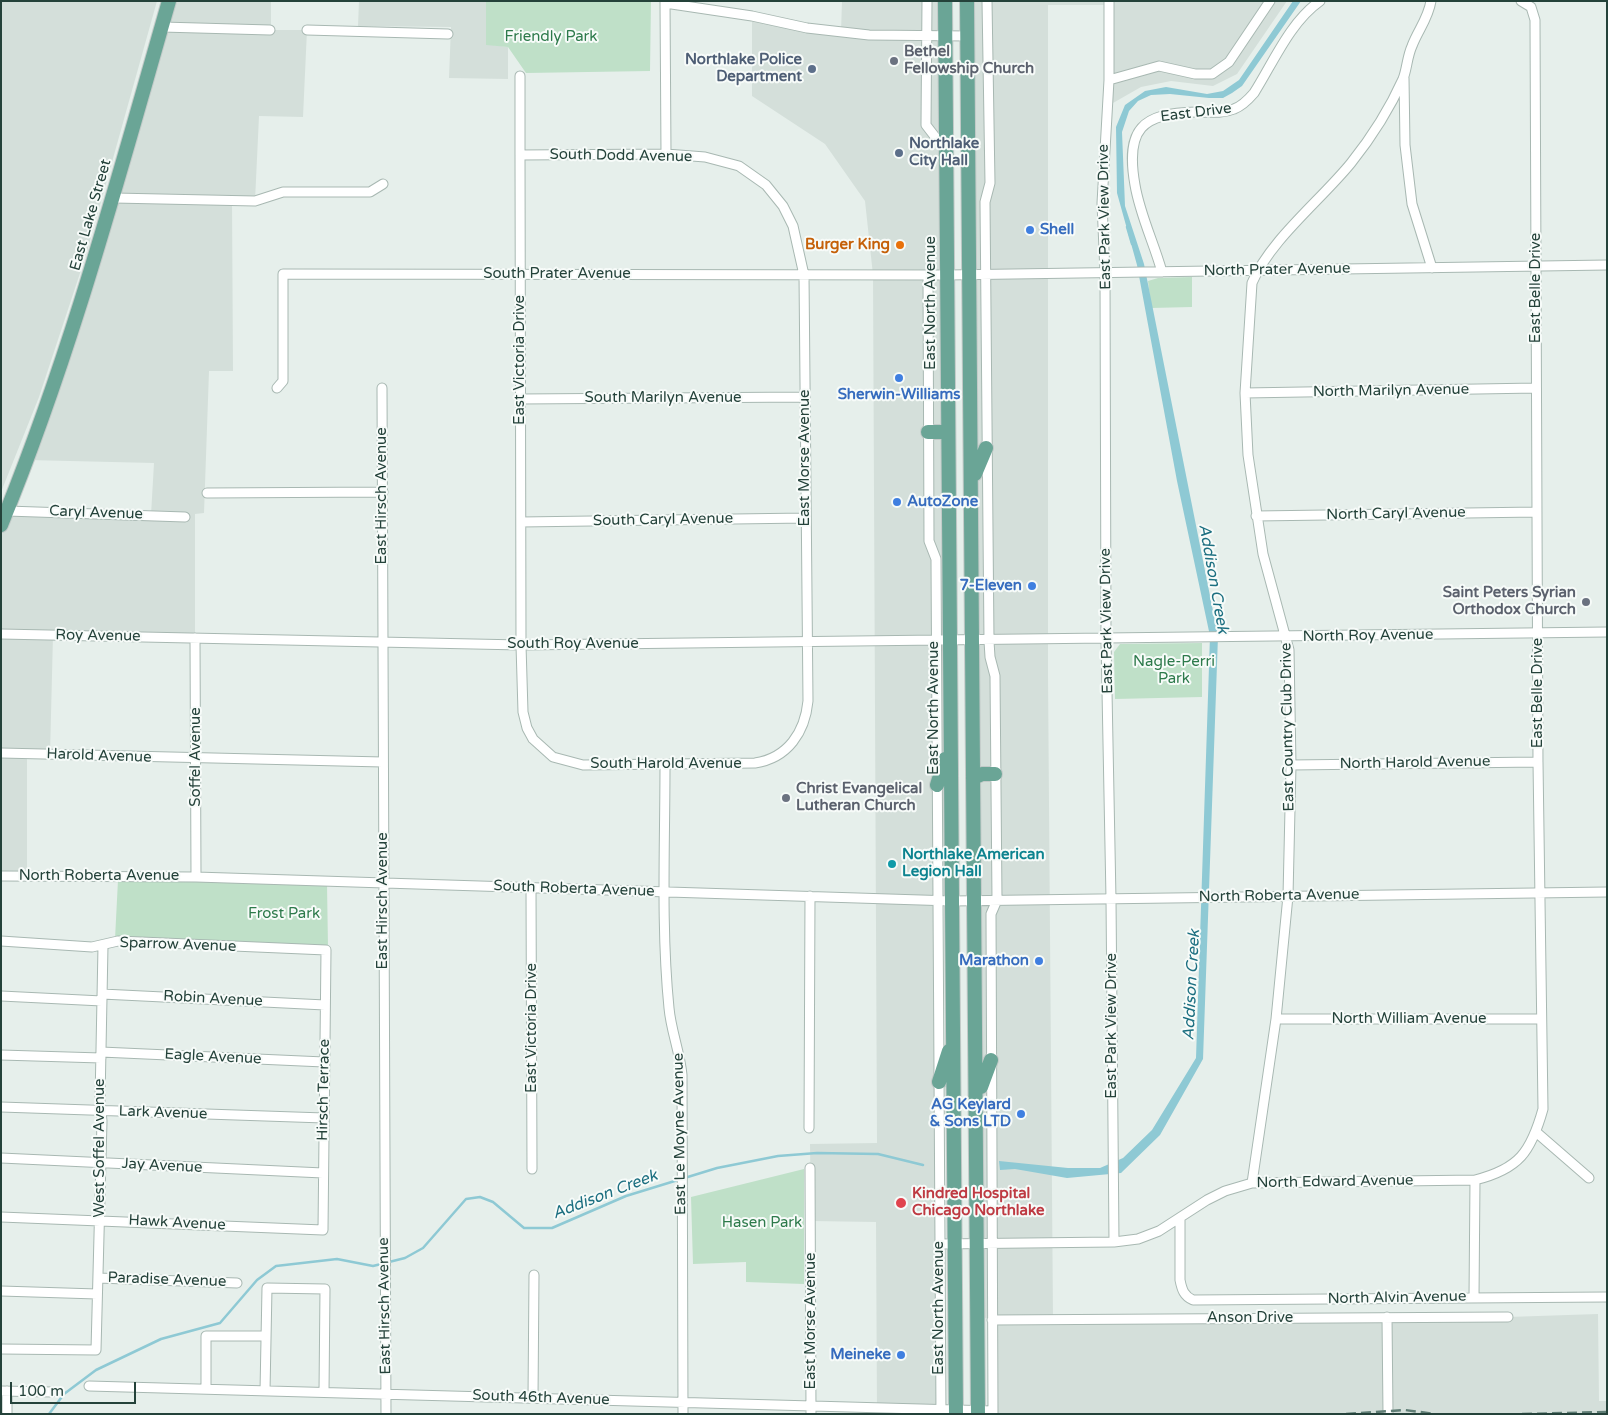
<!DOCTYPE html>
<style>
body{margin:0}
#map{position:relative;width:1608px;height:1415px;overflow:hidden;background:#e6efeb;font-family:"Varela Round",sans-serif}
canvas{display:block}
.frame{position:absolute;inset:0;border:2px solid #24423a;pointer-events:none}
.scale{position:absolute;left:10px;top:1382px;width:126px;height:22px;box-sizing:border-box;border:2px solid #24423a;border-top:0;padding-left:6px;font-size:15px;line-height:18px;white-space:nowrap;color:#24423a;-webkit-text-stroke:4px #f7fbf9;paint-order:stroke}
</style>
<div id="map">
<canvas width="1608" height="1415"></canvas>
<div class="frame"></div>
<div class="scale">100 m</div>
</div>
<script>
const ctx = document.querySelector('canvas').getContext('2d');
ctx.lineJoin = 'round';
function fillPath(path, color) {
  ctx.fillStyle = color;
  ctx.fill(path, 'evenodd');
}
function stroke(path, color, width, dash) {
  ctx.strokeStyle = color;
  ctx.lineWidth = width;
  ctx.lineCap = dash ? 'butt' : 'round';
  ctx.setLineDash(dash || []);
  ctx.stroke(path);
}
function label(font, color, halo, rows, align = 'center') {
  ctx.font = font + ' "Varela Round",sans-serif';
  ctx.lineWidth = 4;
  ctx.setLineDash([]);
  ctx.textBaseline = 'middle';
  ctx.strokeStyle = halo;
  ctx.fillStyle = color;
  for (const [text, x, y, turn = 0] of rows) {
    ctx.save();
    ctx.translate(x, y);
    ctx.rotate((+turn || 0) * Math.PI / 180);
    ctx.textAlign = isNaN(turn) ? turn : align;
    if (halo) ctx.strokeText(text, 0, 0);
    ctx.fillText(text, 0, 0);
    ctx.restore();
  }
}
fillPath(new Path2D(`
 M1 1H157L86 255 39 397 1 492Z
 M169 1H271V30H307L303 117 259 116 255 201H232L233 371H209L204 513 195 514V638L53 635 50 755 27 754V876H1V525L7 511 151 515 154 463 28 460Z
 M359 1H486V44L508 47V79L449 78 451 27 358 26Z
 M842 1H945L952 901 938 900 941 1414H877L876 1222 811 1221 810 1144 877 1143 873 275 865 201 825 144 752 96V16L841 32Z
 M967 1H1287L1237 74 1213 86 1171 81 1141 87 1106 107 1109 5H1048V675L1053 1319 1508 1317 1598 1314 1599 1401H1607V1414H993L992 1320 977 1315Z`), '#d4dfda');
fillPath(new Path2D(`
 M486 1H651L650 71 526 73 508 47 486 45Z
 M1192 277V307L1151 308 1148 281 1158 278Z
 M1202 643V697L1115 699 1114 652 1120 644Z
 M118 880 327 884 328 947 115 939Z
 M804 1169V1284L746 1282V1262L693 1264 691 1197Z`), '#bfe0c8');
fillPath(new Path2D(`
 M1293 1H1301L1242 86 1232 93 1223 98H1209L1170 94 1151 95 1138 101 1129 111 1122 132 1125 206 1144 264 1218 636 1203 1059 1160 1135 1121 1173 1067 1178 1015 1169 1000 1170 999 1161 1068 1168H1100L1123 1158 1152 1130 1196 1058 1210 636 1177 481 1137 265 1117 193 1116 127 1125 105 1145 91 1166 87 1207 94 1223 91 1239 80Z`), '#8ec9d4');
stroke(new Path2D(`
 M1127 227 1132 244
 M49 1414 64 1394 96 1370 161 1339 220 1323 257 1280 276 1266 337 1259 373 1266 405 1258 423 1248 466 1199 480 1197 493 1202 524 1228H552L626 1196 717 1168 778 1156 817 1153 878 1154 923 1165`), '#8ec9d4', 2.5);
const minor = new Path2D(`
 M665 1 666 154
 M927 1 926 125 946 151
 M987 1 990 183 985 202 989 641 990 657 995 676 997 900 991 914 993 1414
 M1109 1V80L1102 203 1105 273 1106 639 1111 899 1114 1242
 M665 3 752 16 807 28 869 35 968 36
 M162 27 270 30
 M307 30 448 34
 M520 76V155L521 645 523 712 527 728 533 739 553 757 583 765 755 763C788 758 805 732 808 701L804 275 793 226 783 206 766 185 739 166 705 157 666 154 520 155
 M1404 78 1405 145 1412 204 1432 268
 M1109 80 1159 66 1195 74H1212L1229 62 1270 1
 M114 198 255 201 283 192H370L383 184
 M1162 272C1154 243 1140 215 1135 185 1125 129 1142 113 1196 112 1208 112 1222 114 1234 109 1242 106 1248 100 1254 93 1273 63 1290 22 1320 1
 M928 275 929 541 936 559 941 1414
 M277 388 283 381V274L947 275 1607 265
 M382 388 386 1414
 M1245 393 1536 388
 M520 399 805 397
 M207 493 383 492
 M7 511 185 517
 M1256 516 1537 512
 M521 522 805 518
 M1 634 521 645 1607 632
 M195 638 196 877
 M1 753 383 762
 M665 765C665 846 661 928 669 1008 671 1031 680 1052 682 1075L683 1414
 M1291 765 1538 762
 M1 876 196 877 952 901 1607 892
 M531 888 532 1169
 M1 941 92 947 118 941 326 950 323 1230 1 1217
 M102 994 325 1005
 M1 996 102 1001
 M1276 1019H1541
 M101 1052 324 1062
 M1 1055 101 1058
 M1 1107 324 1118
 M809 1128 810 896
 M1536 1132 1589 1178
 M1 1158 323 1173
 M810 1168 811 1414
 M1252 1183 1276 1019 1288 896 1291 765 1289 650 1263 554 1248 455 1245 393 1252 283C1270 240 1321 200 1351 163 1371 138 1390 108 1403 79 1407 69 1407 57 1412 46 1418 30 1428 19 1431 1
 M1180 1218V1280C1182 1290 1184 1296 1193 1300L1607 1297
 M940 1244 1114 1242 1138 1239 1159 1231 1207 1200 1225 1191 1252 1183 1475 1180
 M98 1278 237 1283
 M1 1291 97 1294
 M1474 1297 1475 1180C1519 1169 1531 1152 1543 1109L1538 762 1535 20 1531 7 1521 1
 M1387 1317 1388 1414
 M992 1320 1508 1317
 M1 1349 96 1350 102 1121 100 1101 103 946
 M89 1386 993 1411
 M206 1389V1336H266
 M1 1391 52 1392
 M265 1391 267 1288 325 1289 324 1392
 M533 1398 534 1275
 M7 1414V1391`);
const primary = new Path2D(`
 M945 1 956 1414
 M967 1 978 1414
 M928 432H948
 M975 474 986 448
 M1 525C71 355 118 178 169 1
 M973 778 982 774H995
 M937 785 945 759
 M939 1082 949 1051
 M981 1087 991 1060`);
stroke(minor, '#a8b8b2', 11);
stroke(primary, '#c2cac8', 16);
stroke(minor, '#fff', 9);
stroke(primary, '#6aa596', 14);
stroke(new Path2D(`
 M1346 1414 1405 1410 1435 1414
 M1522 1414 1607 1412`), '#5f7d75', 2.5, [10, 5]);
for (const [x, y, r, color] of [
 [894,61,5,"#6b7280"],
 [812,69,5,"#5c6f8a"],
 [899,153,5,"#5c6f8a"],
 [1030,230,5,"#3f7fe0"],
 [900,245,5,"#e8710a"],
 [899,378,5,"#3f7fe0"],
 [897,502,5,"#3f7fe0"],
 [1032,586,5,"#3f7fe0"],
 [1586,602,5,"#6b7280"],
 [786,798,5,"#6b7280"],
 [892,864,5,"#0f9aa8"],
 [1039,961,5,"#3f7fe0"],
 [1021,1114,5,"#3f7fe0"],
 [901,1203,6,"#e0444e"],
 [901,1355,5,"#3f7fe0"]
]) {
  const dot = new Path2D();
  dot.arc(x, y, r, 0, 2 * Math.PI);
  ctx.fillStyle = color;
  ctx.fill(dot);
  stroke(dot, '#f7fbf9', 2);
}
label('15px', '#2d7a4b', '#f7fbf9', [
 ["Friendly Park",551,37],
 ["Nagle-Perri",1174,662],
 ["Park",1174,679],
 ["Frost Park",284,914],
 ["Hasen Park",762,1223]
]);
label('bold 15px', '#5b616d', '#f7fbf9', [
 ["Bethel",904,52],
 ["Fellowship Church",904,69],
 ["Saint Peters Syrian",1576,593,"right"],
 ["Orthodox Church",1576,610,"right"],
 ["Christ Evangelical",796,789],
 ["Lutheran Church",796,806]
], 'left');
label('bold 15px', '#4e5e75', '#f7fbf9', [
 ["Northlake Police",802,60],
 ["Department",802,77],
 ["Northlake",909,144,"left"],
 ["City Hall",909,161,"left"]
], 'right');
label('15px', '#24423a', '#f7fbf9', [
 ["East Drive",1196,113,-7],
 ["South Dodd Avenue",621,156,1],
 ["East Lake Street",91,215,-74],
 ["East Park View Drive",1105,217,-91],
 ["North Prater Avenue",1277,270,-1],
 ["South Prater Avenue",557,274],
 ["East Belle Drive",1536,288,-90],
 ["East North Avenue",931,303,-90],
 ["East Victoria Drive",520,360,-90],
 ["North Marilyn Avenue",1391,391,-1],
 ["South Marilyn Avenue",663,398],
 ["East Morse Avenue",805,458,-90],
 ["East Hirsch Avenue",382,496,-90],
 ["Caryl Avenue",96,513,2],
 ["North Caryl Avenue",1396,514,-1],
 ["South Caryl Avenue",663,520,-1],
 ["East Park View Drive",1107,621,-91],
 ["Roy Avenue",98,636,1],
 ["North Roy Avenue",1368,636,-1],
 ["South Roy Avenue",573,644],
 ["East Belle Drive",1538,693,-90],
 ["East North Avenue",934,708,-90],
 ["East Country Club Drive",1288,727,-91],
 ["Harold Avenue",99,756,2],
 ["Soffel Avenue",196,757,-90],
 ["North Harold Avenue",1415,763,-1],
 ["South Harold Avenue",666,764],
 ["North Roberta Avenue",99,876],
 ["South Roberta Avenue",574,889,2],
 ["North Roberta Avenue",1279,896,-1],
 ["East Hirsch Avenue",383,901,-90],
 ["Sparrow Avenue",178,945,2],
 ["Robin Avenue",213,999,3],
 ["North William Avenue",1409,1019],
 ["East Park View Drive",1112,1026,-90],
 ["East Victoria Drive",532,1028,-90],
 ["Eagle Avenue",213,1057,3],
 ["Hirsch Terrace",324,1090,-89],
 ["Lark Avenue",163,1113,2],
 ["East Le Moyne Avenue",680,1134,-91],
 ["West Soffel Avenue",100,1148,-90],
 ["Jay Avenue",162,1166,3],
 ["North Edward Avenue",1335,1182,-1],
 ["Hawk Avenue",177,1223,3],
 ["Paradise Avenue",167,1280,2],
 ["North Alvin Avenue",1397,1298,-1],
 ["East Hirsch Avenue",385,1306,-91],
 ["East North Avenue",939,1308,-90],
 ["Anson Drive",1250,1318],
 ["East Morse Avenue",811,1321,-90],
 ["South 46th Avenue",541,1398,2]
]);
label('bold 15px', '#366cbe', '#f7fbf9', [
 ["Shell",1040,230,"left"],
 ["Sherwin-Williams",899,395,"center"],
 ["AutoZone",907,502,"left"],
 ["7-Eleven",1022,586],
 ["Marathon",1029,961],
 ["AG Keylard",1011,1105],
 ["& Sons LTD",1011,1122],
 ["Meineke",891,1355]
], 'right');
label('bold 15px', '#c56008', '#f7fbf9', [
 ["Burger King",890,245]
], 'right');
label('bold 15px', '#0d838f', '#f7fbf9', [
 ["Northlake American",902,855],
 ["Legion Hall",902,872]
], 'left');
label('bold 15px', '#be3a42', '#f7fbf9', [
 ["Kindred Hospital",912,1194],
 ["Chicago Northlake",912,1211]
], 'left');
label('italic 16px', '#1c6f80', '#f7fbf9', [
 ["Addison Creek",1213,579,80],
 ["Addison Creek",1192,985,-87],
 ["Addison Creek",605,1195,-21]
]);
</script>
